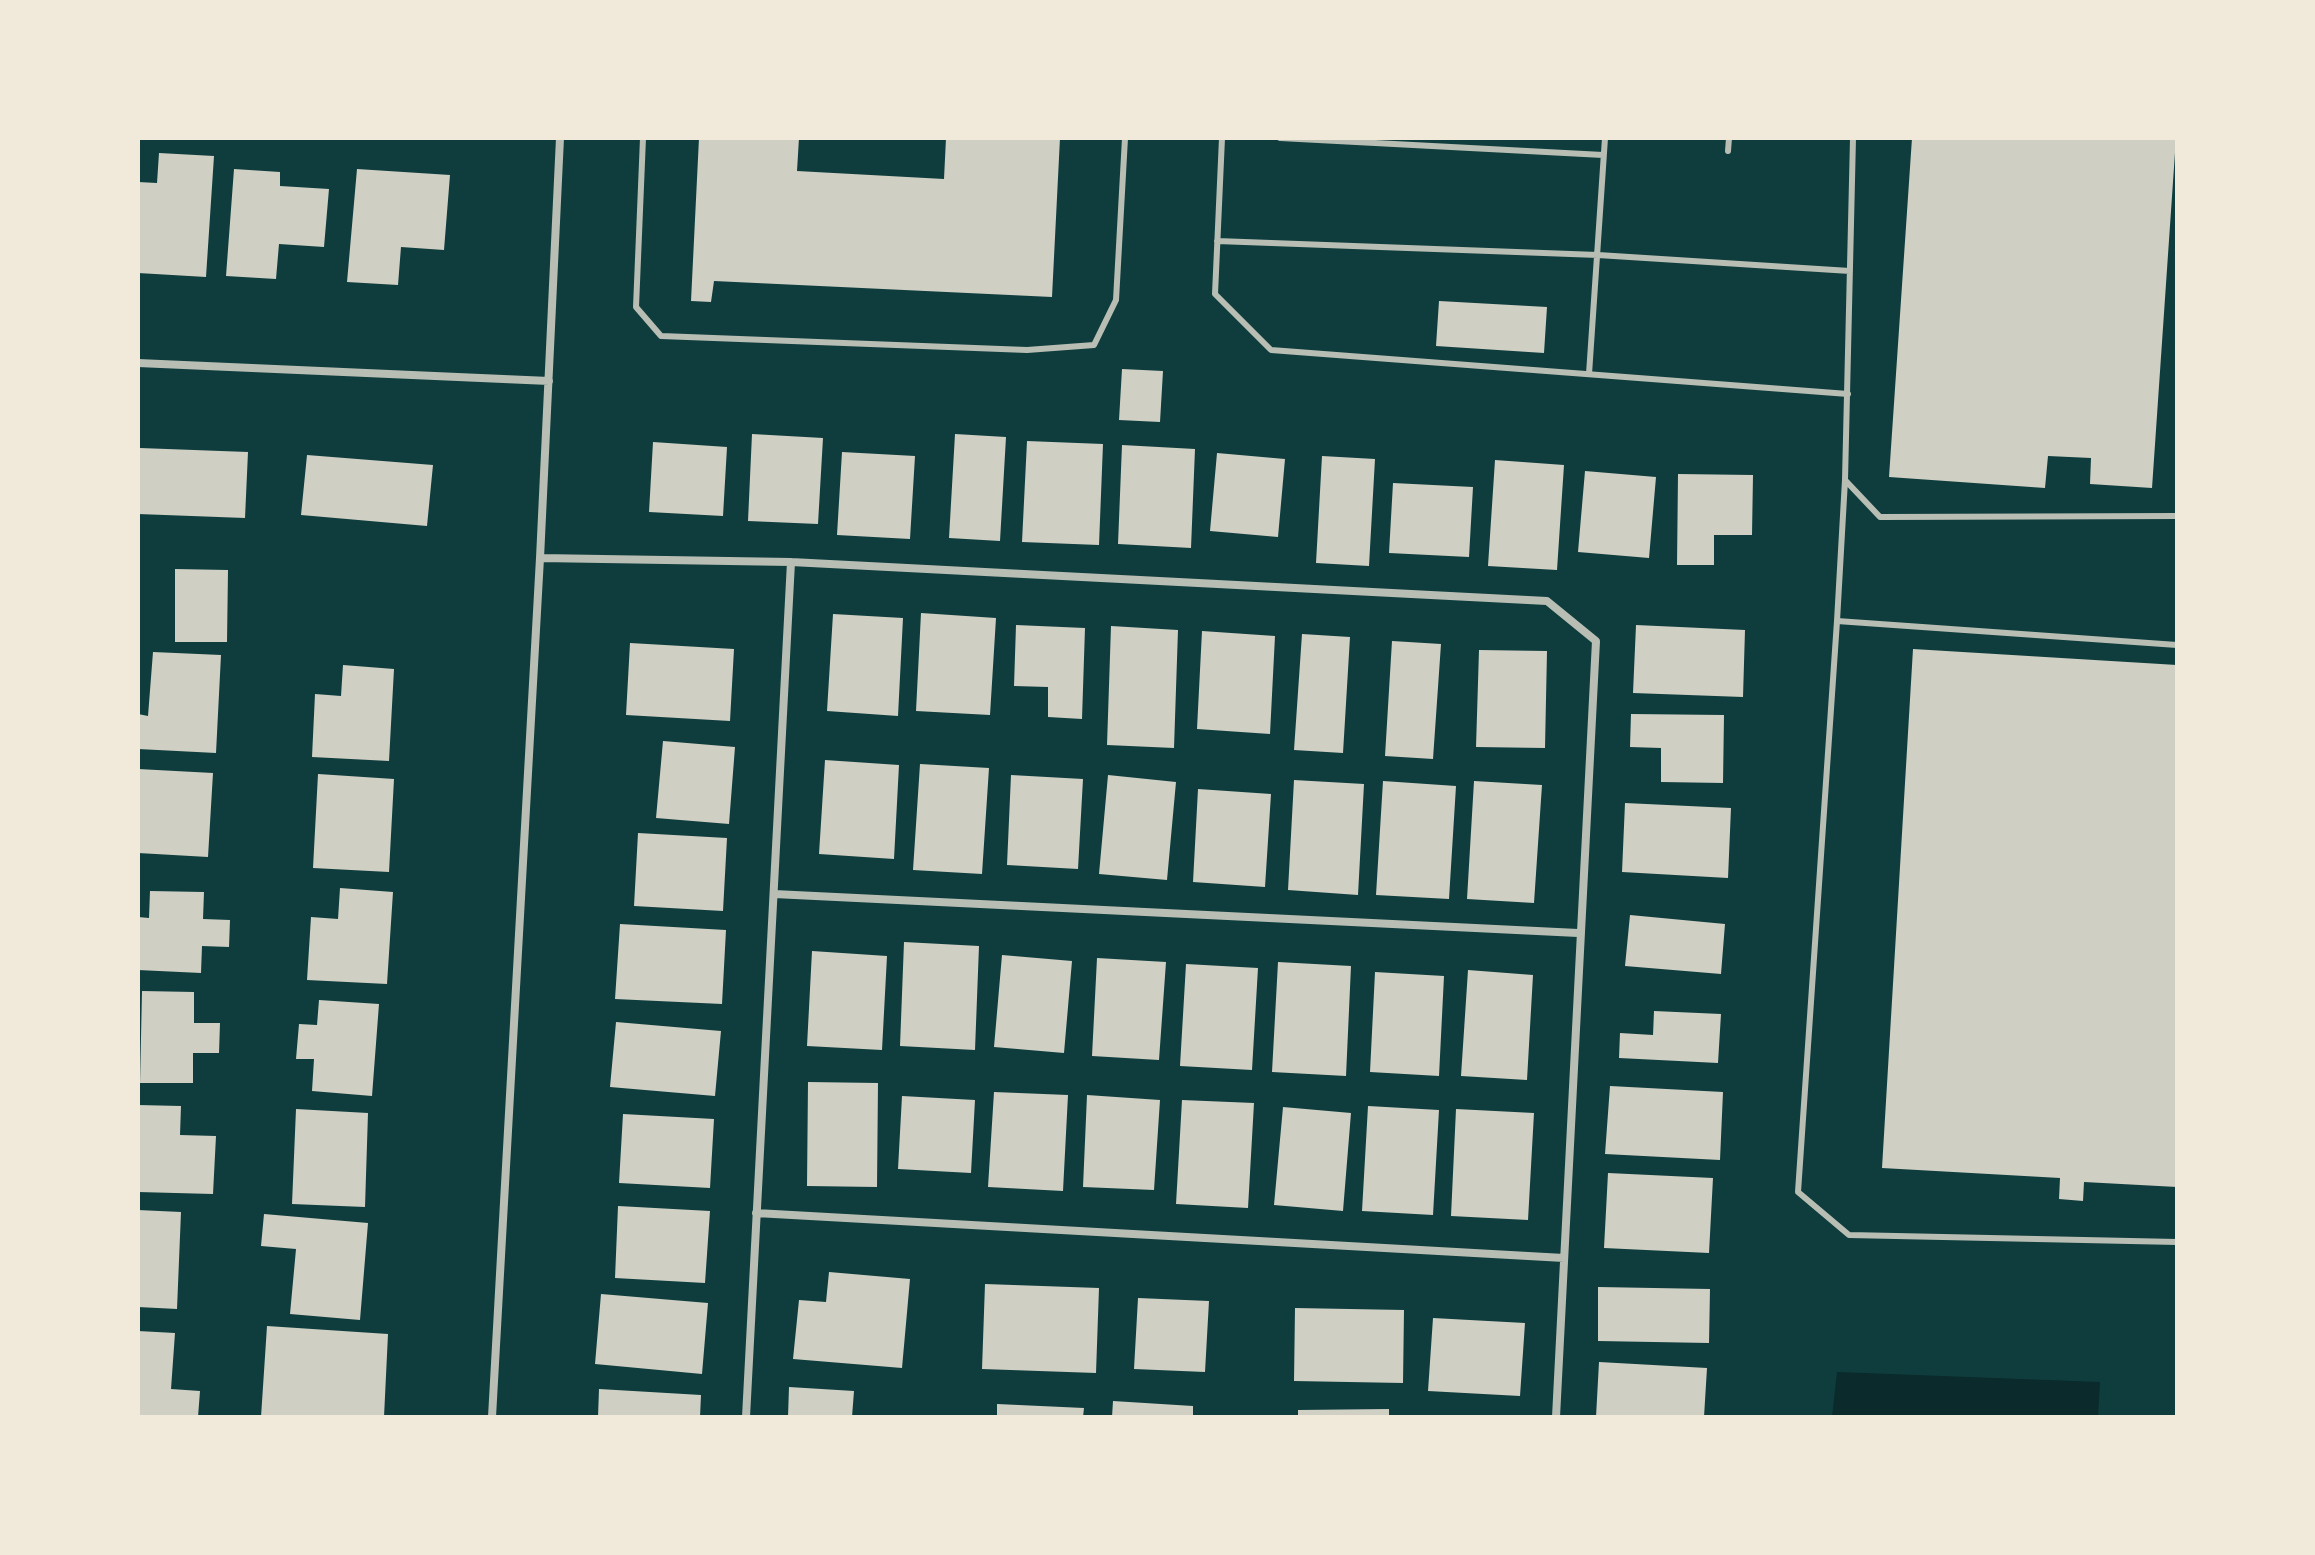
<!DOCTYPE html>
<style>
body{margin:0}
#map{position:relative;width:2315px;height:1555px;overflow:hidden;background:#0f3d3e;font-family:Raleway,sans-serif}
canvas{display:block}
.frame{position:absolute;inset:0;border:140px solid #f1e9da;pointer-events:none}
</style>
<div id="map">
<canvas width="2315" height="1555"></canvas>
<div class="frame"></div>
</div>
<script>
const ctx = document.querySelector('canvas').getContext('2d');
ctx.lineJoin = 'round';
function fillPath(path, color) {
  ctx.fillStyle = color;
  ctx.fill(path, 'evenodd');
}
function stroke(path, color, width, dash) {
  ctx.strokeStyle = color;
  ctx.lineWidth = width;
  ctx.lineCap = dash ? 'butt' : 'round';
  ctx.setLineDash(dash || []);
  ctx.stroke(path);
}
fillPath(new Path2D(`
 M1837 1372 2100 1382 2098 1417H1832Z`), '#0a2a2b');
fillPath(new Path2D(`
 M699 138H799L797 171 944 179 946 138H1060L1052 297 714 281 711 302 691 301Z
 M1912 138H2176L2152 488 2090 484 2091 458 2048 456 2045 488 1889 477Z
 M159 153 214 156 206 277 138 273V182L157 183Z
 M234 169 280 172V186L329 189 324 247 279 244 276 279 226 276Z
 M357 169 450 175 444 250 401 247 398 285 347 282Z
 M1439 301 1547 307 1544 353 1436 346Z
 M1122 369 1163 371 1160 422 1119 420Z
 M752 434 823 438 818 524 748 521Z
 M955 434 1006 437 1000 541 949 538Z
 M1027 441 1103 444 1099 545 1022 542Z
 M653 442 727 447 723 516 649 512Z
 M1122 445 1195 449 1191 548 1118 544Z
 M140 448 248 452 245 518 138 514Z
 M842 452 915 456 910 539 837 535Z
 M1217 453 1285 459 1278 537 1210 531Z
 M307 455 433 465 427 526 301 515Z
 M1322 456 1375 459 1369 566 1316 563Z
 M1495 460 1564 465 1557 570 1488 566Z
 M1585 471 1656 477 1649 558 1578 552Z
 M1678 474 1753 475 1752 535H1714V565H1677Z
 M1393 483 1473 487 1469 557 1389 553Z
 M175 569 228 570 227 642H175Z
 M921 613 996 618 990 715 916 711Z
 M833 614 903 618 898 716 827 711Z
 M1016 625 1085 628 1082 719 1048 717V687L1014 686Z
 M1636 625 1745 630 1743 697 1633 693Z
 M1111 626 1178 630 1174 748 1107 745Z
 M1202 631 1275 636 1270 734 1197 729Z
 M1302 634 1350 637 1343 753 1294 750Z
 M1392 641 1441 644 1433 759 1385 756Z
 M630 643 734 649 730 721 626 715Z
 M1913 649 2177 665V1187L2084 1182 2083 1201 2059 1199 2060 1178 1882 1168Z
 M1479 650 1547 651 1545 748 1476 747Z
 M153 652 221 655 216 753 138 749V714L148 716Z
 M343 665 394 669 389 761 312 757 315 694 341 696Z
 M1631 714 1724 715 1723 783 1661 782V748L1630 747Z
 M663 741 735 747 729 824 656 818Z
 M825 760 899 765 894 859 819 854Z
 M920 764 989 768 982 874 913 870Z
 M138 769 213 773 208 857 138 853Z
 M318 774 394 779 389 872 313 868Z
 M1011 775 1083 779 1078 869 1007 865Z
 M1108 775 1176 782 1167 880 1099 874Z
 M1294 780 1364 784 1358 895 1288 890Z
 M1383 781 1456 786 1449 899 1376 895Z
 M1474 781 1542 785 1534 903 1467 899Z
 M1198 789 1271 794 1265 887 1193 882Z
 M1625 803 1731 808 1728 878 1622 872Z
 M638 833 727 838 723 911 634 906Z
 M340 888 393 892 387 984 307 980 311 917 338 919Z
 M150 891 204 892 203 919 230 920 229 947 202 946 201 973 138 970V917L149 918Z
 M1630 915 1725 924 1721 974 1625 966Z
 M620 924 726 930 722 1004 615 999Z
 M904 942 979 946 975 1050 900 1046Z
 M812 951 887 956 882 1050 807 1046Z
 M1002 955 1072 961 1064 1053 994 1047Z
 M1097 958 1166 962 1159 1060 1092 1056Z
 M1278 962 1351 966 1346 1076 1272 1072Z
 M1186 964 1258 968 1252 1070 1180 1066Z
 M1468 970 1533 975 1527 1080 1461 1076Z
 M1375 972 1444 976 1439 1076 1370 1072Z
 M142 991 194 992V1023H220L219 1053H193V1083H140Z
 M319 1000 379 1004 372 1096 312 1091 314 1059H296L299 1024 317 1025Z
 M1654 1011 1721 1014 1718 1063 1619 1058 1620 1033 1653 1035Z
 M616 1022 721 1031 715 1096 610 1087Z
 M808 1082 878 1083 877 1187 807 1186Z
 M1610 1086 1723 1092 1720 1160 1605 1154Z
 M994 1092 1068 1095 1063 1191 988 1187Z
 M1087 1095 1160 1100 1154 1190 1083 1187Z
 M902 1096 975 1100 971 1173 898 1169Z
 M1182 1100 1254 1103 1248 1208 1176 1204Z
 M138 1105 181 1106 180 1135 216 1136 213 1194 138 1192Z
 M1368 1106 1439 1110 1433 1215 1362 1211Z
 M1283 1107 1351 1113 1343 1211 1274 1205Z
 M296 1109 368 1113 365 1207 292 1204Z
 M1456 1109 1534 1113 1528 1220 1451 1216Z
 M623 1114 714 1119 710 1188 619 1183Z
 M1608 1173 1713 1178 1709 1253 1604 1248Z
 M618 1206 710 1211 705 1283 615 1278Z
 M138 1210 181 1212 177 1309 138 1307Z
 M264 1214 368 1223 360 1320 290 1314 296 1249 261 1246Z
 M829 1272 910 1279 902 1368 793 1359 799 1300 826 1302Z
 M985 1284 1099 1288 1096 1373 982 1369Z
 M1598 1287 1710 1289 1709 1343 1598 1341Z
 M601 1294 708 1303 702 1374 595 1364Z
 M1138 1298 1209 1301 1205 1372 1134 1369Z
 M1295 1308 1404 1310 1403 1383 1294 1381Z
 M1433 1318 1525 1323 1520 1396 1428 1391Z
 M267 1326 388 1334 384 1417H261Z
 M138 1331 175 1333 171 1389 200 1391 198 1417 138 1415Z
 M1599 1362 1707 1368 1704 1417H1596Z
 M789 1387 854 1391 852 1417H788Z
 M599 1389 701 1395 700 1417H598Z
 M1113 1401 1193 1406V1417H1112Z
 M997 1404 1084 1408 1083 1417H997Z
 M1389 1409V1417H1298V1410Z`), '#cfcfc3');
stroke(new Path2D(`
 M643 138 636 307 661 336 1027 350 1094 345 1116 300 1125 138
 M1222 138 1215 294 1271 350 1848 394
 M1280 138 1603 155
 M1853 138 1845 480 1880 517 2177 516
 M1728 151 1729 138
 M1217 241 1598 255 1850 271
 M1589 374 1605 138
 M1845 480 1837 621 2177 645
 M1837 621 1798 1192 1849 1235 2177 1242`), '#b8beb3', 6);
stroke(new Path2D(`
 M138 363 549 381
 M540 558 791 562 1547 601 1596 641 1556 1417
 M774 894 1578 933
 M756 1213 1564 1258
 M492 1417 540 558 560 138
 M746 1417 791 562`), '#b8beb3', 8);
</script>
